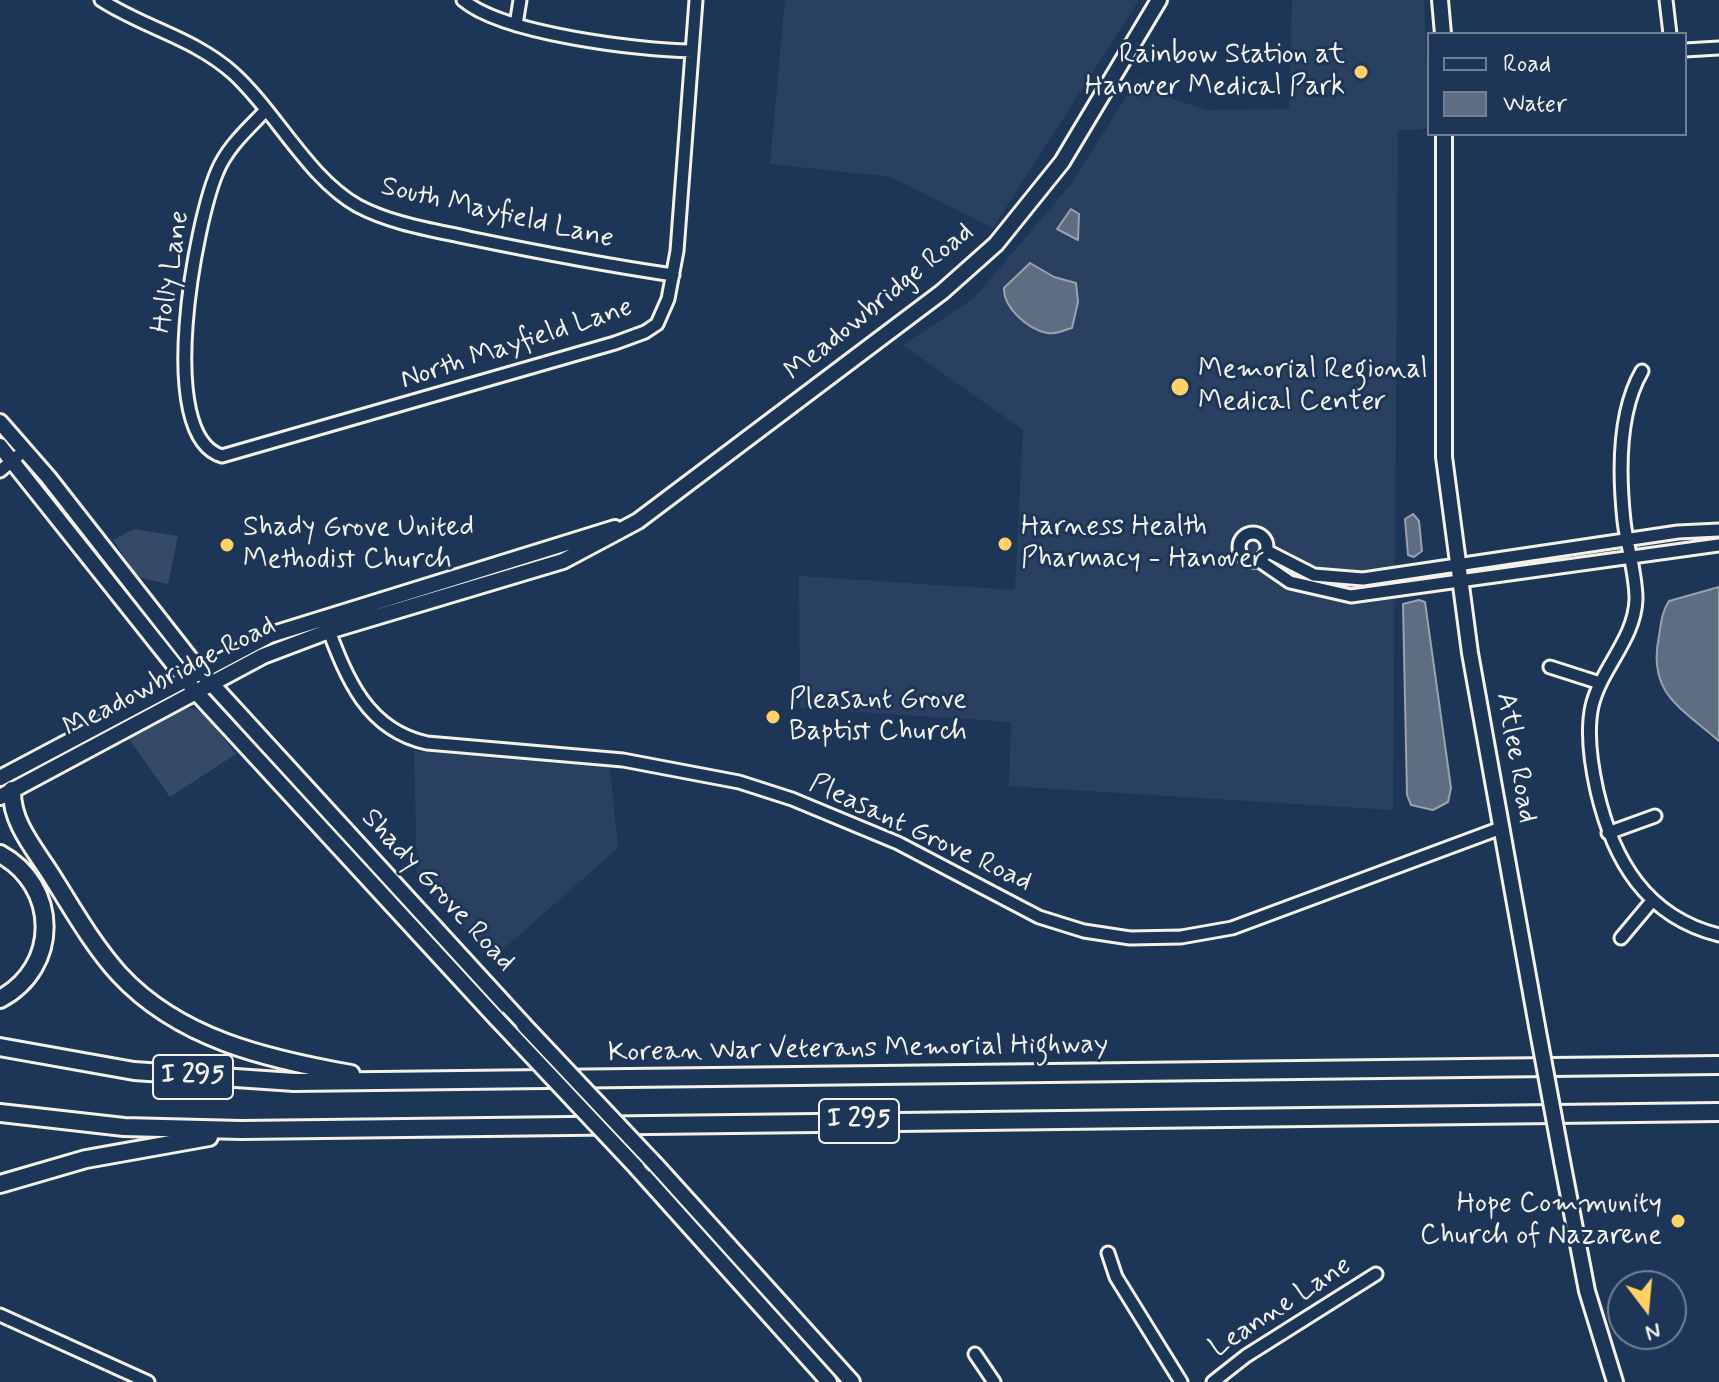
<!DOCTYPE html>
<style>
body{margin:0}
#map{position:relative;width:1719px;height:1382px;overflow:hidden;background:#1d3557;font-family:Mynerve,sans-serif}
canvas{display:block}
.legend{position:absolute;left:1427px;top:32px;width:260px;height:104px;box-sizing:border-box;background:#1d3557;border:2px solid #738091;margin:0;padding:10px 14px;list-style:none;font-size:24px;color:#f4f1e8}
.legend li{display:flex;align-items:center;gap:16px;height:40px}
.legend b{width:40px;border:2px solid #738091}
.north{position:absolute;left:1607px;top:1270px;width:80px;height:80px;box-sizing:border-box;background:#1d3557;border:2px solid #738091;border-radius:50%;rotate:164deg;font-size:22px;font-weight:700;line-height:32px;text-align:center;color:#f4f1e8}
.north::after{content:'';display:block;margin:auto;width:28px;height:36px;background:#ffd166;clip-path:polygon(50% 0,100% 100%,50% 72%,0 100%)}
</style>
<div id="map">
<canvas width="1719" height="1382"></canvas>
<ul class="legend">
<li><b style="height:10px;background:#1d3557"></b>Road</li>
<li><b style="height:22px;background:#5e6d82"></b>Water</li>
</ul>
<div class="north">N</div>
</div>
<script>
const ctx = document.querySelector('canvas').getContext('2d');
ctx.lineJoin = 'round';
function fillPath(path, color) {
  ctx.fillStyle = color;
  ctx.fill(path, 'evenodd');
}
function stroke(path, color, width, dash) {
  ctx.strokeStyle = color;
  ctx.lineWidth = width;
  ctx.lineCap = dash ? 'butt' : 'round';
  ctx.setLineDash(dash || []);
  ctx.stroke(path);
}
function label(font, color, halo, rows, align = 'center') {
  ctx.font = font + ' Mynerve,sans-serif';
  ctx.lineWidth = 6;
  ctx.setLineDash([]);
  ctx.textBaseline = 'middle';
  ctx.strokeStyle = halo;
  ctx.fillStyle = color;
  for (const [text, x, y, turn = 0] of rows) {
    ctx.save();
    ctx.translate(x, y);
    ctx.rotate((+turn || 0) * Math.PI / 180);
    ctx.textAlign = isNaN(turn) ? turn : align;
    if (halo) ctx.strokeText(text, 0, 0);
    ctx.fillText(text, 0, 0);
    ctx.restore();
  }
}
fillPath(new Path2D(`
 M785 0H1139L993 228 891 177 770 164Z
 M1292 0H1424L1429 129 1398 130 1393 810 1009 786 1011 722 800 708 799 576 1015 590 1023 430 903 345 974 298 1071 184 1138 78 1173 99 1206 110 1289 109Z
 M414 751 610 768 618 848 491 960 417 878Z`), '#2a4060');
fillPath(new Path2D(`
 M134 529 178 536 168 584 138 577 113 540Z
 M193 708 205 714 236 754 170 797 129 739 184 709Z`), '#354a67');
const water = new Path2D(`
 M1071 209 1079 214 1078 240 1057 229Z
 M1030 263 1054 277 1076 283 1078 302 1072 328C1064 330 1055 335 1047 333 1028 329 1003 308 1004 288Z
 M1413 514 1419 521 1422 551 1414 557 1408 555 1405 519Z
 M1719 587V741C1680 707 1647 693 1659 636 1661 623 1662 611 1669 601Z
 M1419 600 1425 602 1451 788 1448 802 1433 810 1411 805 1407 795 1403 604Z`);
fillPath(water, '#5e6d82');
stroke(water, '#9aa2ab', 2);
const minor = new Path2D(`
 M101 0C144 28 194 38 233 73 276 112 308 178 358 206 392 224 433 230 469 238 537 252 605 265 673 275
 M463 0C503 34 638 50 692 51
 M1666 0 1670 34
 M516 25 520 0
 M1685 50 1719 48
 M266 110C248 129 227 147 217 172 196 221 154 436 222 456L615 343 645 332 657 324 668 299 677 251 696 0
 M1642 371C1618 412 1619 474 1624 521 1627 547 1636 573 1636 599 1635 639 1601 668 1592 706 1586 733 1591 764 1597 791 1613 860 1646 917 1719 935
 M0 471 25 450
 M1239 547a14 14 0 1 1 28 0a14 14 0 1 1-28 0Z
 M1267 551 1314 575 1363 579 1678 532 1719 530
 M1258 560 1290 582 1351 596 1719 545
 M327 626C347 679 367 730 427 743L623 760 739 782 792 799 898 843 1039 917 1084 931 1130 938 1181 937 1232 928 1501 828
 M1550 667 1600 683
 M1608 833 1655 816
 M1621 938 1652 901
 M1108 1253 1116 1277 1181 1382
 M0 1315 148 1382
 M975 1354 994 1382
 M1213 1382 1246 1356 1376 1274`);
const major = new Path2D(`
 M1440 0 1443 34
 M1444 134V457L1470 653 1537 1026
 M0 422 48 477 199 670 524 1025
 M0 446 195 691 496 1018
 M0 778 270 635 615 528
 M0 797 263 656 329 631 563 561 638 521 942 292 996 244 1062 162 1159 0
 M1562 1161 1587 1291 1615 1382
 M656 1165 852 1382
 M637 1168 829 1382`);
const highway = new Path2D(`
 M12 790C11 824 36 850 53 878 73 910 93 945 119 974 179 1039 267 1059 351 1074
 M0 854C59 886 60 967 0 999
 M0 1047 134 1071 294 1082 1719 1065
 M0 1113 124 1127 241 1130 1719 1112
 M0 1184 86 1159 209 1137`);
stroke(minor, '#f4f1e8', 17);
stroke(major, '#f4f1e8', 20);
stroke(highway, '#f4f1e8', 22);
stroke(minor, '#1d3557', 11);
stroke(major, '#1d3557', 14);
stroke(highway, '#1d3557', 16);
const majorBridge = new Path2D(`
 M496 1018 637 1168
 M524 1025 656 1165
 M1537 1026 1562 1161`);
stroke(majorBridge, '#f4f1e8', 20, []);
stroke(majorBridge, '#1d3557', 14);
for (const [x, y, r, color] of [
 [1361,72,8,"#ffd166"],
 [1180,387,10,"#ffd166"],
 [1005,544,8,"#ffd166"],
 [227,545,8,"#ffd166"],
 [773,717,8,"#ffd166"],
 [1678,1221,8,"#ffd166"]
]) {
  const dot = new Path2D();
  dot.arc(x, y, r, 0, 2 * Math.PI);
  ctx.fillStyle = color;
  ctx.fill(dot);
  stroke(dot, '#1d3557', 3);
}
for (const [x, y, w] of [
 [193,1077,80],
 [859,1121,80]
]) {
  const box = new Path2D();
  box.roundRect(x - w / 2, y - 22, w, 44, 6);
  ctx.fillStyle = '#1d3557';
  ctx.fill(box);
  stroke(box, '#f4f1e8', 2);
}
label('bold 26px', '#f4f1e8', null, [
 ["I 295",193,1077],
 ["I 295",859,1121]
]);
label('28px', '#f4f1e8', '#1d3557', [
 ["Rainbow Station at",1345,56,"right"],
 ["Hanover Medical Park",1345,88,"right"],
 ["Memorial Regional",1198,371],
 ["Medical Center",1198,403],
 ["Harness Health",1021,528],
 ["Pharmacy - Hanover",1021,560],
 ["Shady Grove United",243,529],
 ["Methodist Church",243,561],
 ["Pleasant Grove",789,701],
 ["Baptist Church",789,733],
 ["Hope Community",1662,1205,"right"],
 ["Church of Nazarene",1662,1237,"right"]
], 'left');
label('28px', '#f4f1e8', '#1d3557', [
 ["South Mayfield Lane",497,214,13],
 ["Holly Lane",172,272,-81],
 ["Meadowbridge Road",880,303,-39],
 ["North Mayfield Lane",517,345,-18],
 ["Meadowbridge Road",170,678,-27],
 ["Atlee Road",1515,758,80],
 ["Pleasant Grove Road",920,834,25],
 ["Shady Grove Road",437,891,47],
 ["Korean War Veterans Memorial Highway",858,1050,-1],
 ["Leanne Lane",1281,1308,-33]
]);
</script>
